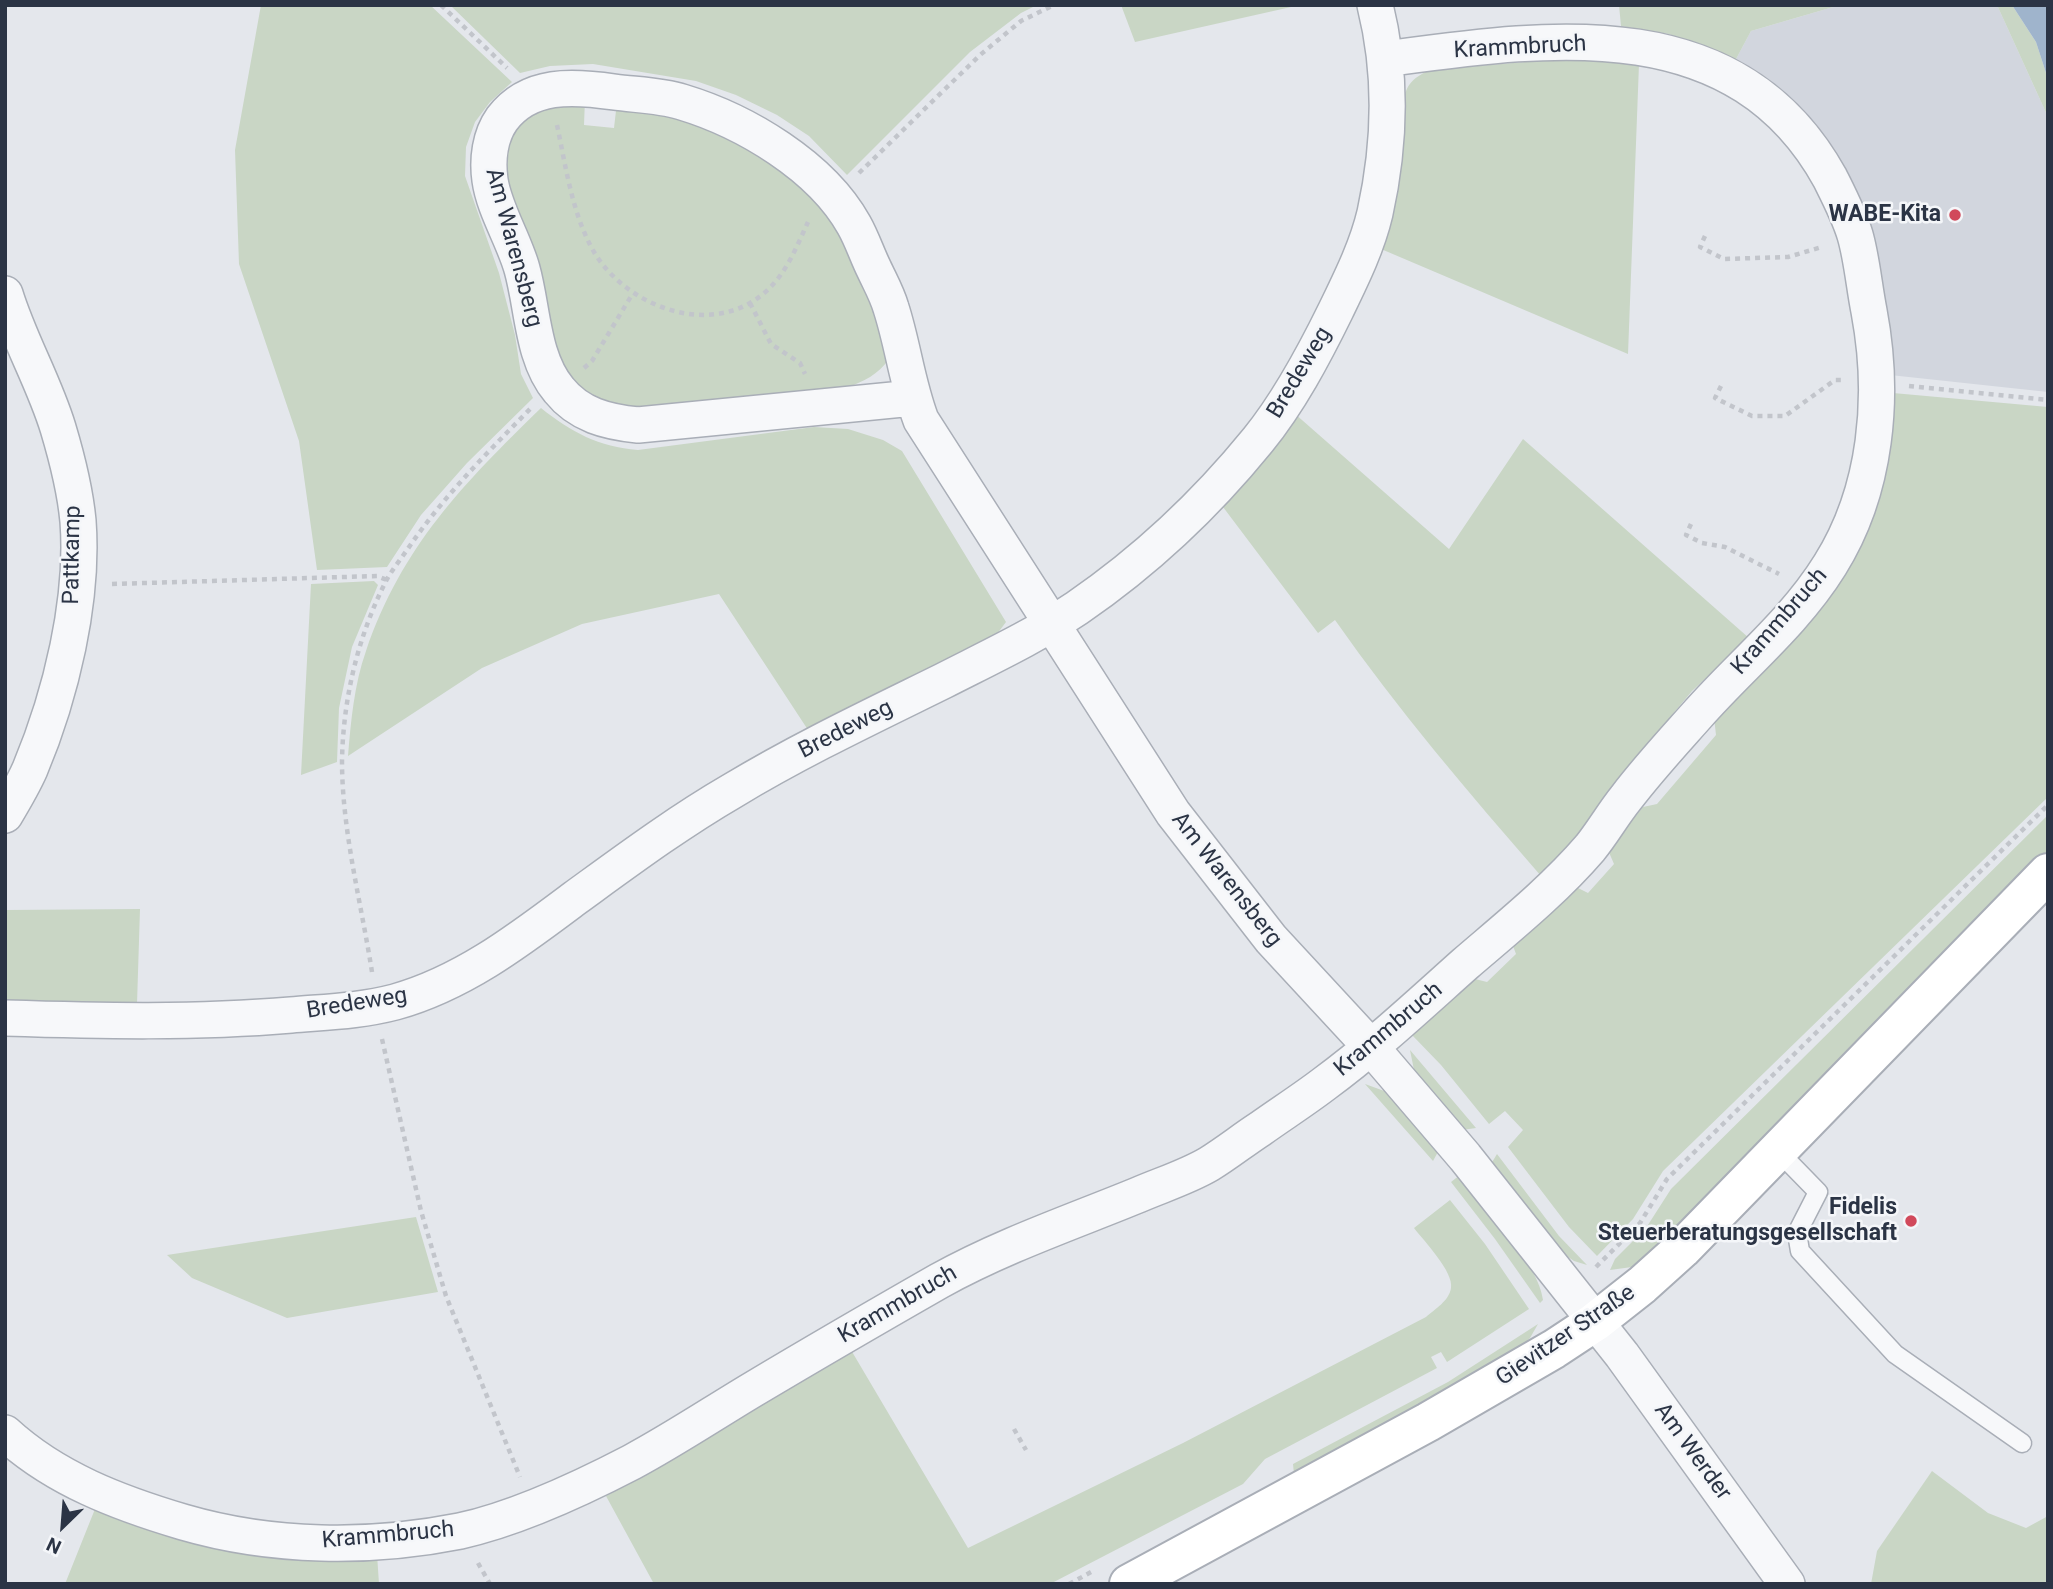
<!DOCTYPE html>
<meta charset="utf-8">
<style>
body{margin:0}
#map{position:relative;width:2053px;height:1589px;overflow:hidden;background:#e4e7ec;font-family:Roboto,sans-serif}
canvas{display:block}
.frame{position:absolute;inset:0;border:7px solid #2b3445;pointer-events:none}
.north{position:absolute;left:28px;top:1491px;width:70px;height:70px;-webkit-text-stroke:5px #f4f6f9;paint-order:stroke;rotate:205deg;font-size:19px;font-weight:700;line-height:28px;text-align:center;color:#2b3445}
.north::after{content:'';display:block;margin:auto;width:24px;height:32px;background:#2b3445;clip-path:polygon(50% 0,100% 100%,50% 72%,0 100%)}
</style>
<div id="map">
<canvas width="2053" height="1589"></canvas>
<div class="frame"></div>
<div class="north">N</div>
</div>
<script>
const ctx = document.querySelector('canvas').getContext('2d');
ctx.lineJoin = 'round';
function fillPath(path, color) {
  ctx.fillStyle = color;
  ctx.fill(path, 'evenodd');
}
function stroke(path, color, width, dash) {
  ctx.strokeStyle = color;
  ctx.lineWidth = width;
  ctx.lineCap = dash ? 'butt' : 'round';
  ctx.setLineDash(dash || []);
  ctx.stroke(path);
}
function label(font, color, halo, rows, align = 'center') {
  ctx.font = font + ' Roboto,sans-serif';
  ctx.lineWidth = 5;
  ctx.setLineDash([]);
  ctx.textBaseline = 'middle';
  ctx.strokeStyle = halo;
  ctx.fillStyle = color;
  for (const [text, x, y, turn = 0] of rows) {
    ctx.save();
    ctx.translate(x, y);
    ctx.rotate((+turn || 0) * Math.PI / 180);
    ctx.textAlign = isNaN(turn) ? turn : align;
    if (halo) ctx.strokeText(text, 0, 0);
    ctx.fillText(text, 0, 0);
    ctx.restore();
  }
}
fillPath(new Path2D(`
 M1840 5H1997L2048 117V392L1890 375 1855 196 1825 137 1789 96 1735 61 1751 31Z`), '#d2d6de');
fillPath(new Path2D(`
 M261 5H430L512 82 490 102 475 122 466 147 465 176 499 273 515 335 521 374 533 398 467 463 421 515 387 567 317 570 299 441 239 264 235 150Z
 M450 5H1037L1021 13 970 52 847 175 809 136 777 115 736 95 696 81 593 64 550 66 520 73Z
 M1121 5H1300L1135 42Z
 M1619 5H1840L1751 31 1735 61 1669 34 1621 26Z
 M1997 5H2012L2036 42 2048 79V117Z
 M1561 59 1639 64 1628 354 1381 249 1400 111C1407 87 1406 82 1429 70Z
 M585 99 584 125 614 128 617 102 728 129 820 195 881 307 889 359C878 375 864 381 846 388L616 414 559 374 497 160 521 111Z
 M1893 393 2048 407V797L1663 1171 1633 1219 1597 1256 1569 1227 1508 1147 1523 1130 1505 1111 1489 1124 1441 1065 1412 1035 1471 978 1487 982 1516 954 1512 943 1574 886 1588 893 1614 864 1608 850 1643 807 1657 804 1716 735 1714 717C1784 645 1866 576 1886 472 1892 446 1891 419 1893 393Z
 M541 408C571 432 599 447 638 450L814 427 848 429 883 440 902 451 1006 622 997 634 810 733 719 594 582 624 482 668 348 756C351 721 354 685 366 651 402 546 463 484 541 408Z
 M1294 413 1449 549 1523 439 1749 638 1692 691 1613 786 1578 836 1541 876C1469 793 1398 710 1335 620L1318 633 1220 503Z
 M374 581 378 585 352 647 339 708 337 762 301 775 311 584Z
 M2048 815V852L1668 1235 1632 1267 1610 1270 1615 1259 1646 1228 1671 1189Z
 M140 909 137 1004 5 1005V910Z
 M1410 1050 1476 1128 1462 1130 1414 1070Z
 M1365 1084 1387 1092 1439 1150 1433 1161Z
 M1497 1154 1559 1236 1587 1265 1574 1261 1562 1253 1491 1164Z
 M1460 1175C1483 1204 1540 1266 1543 1300L1540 1303 1495 1239 1451 1182Z
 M1450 1200 1485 1244 1529 1309 1447 1362 1441 1352 1431 1357 1437 1368 1265 1459 1243 1484 1050 1584H654L606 1496 851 1350 968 1548 1183 1443 1426 1317C1435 1309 1449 1301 1451 1288 1454 1272 1424 1241 1414 1228Z
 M416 1217 438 1292 287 1318 192 1278 167 1255Z
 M1538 1324 1530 1338 1520 1349 1294 1474 1293 1464 1448 1382Z
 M1932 1471 1988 1513 2026 1528 2048 1516V1584H1871L1877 1551Z
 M97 1504 377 1554 379 1584H65Z`), '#c9d6c5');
fillPath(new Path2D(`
 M2012 5H2048V79L2036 42Z`), '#9fb4cc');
const lane = new Path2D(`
 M1778 1151 1818 1192 1797 1233 1800 1251 1895 1354 2022 1443`);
const street = new Path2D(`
 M5 294C19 340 44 382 58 428 67 458 75 489 78 521 84 600 61 695 30 769 23 785 14 800 5 815
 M913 398 638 425C607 422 579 415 559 390 532 358 533 308 522 269 514 240 494 209 490 180 487 159 490 136 502 119 529 83 573 86 614 92 636 95 660 95 682 102 745 121 821 166 854 225 862 239 867 255 874 269 880 282 887 294 891 308 903 345 907 383 921 420L1173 813 1271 939 1370 1046 1465 1157 1622 1355 1787 1584
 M5 1018C101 1021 196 1023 291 1015 325 1012 361 1011 395 1002 463 983 519 940 575 898 626 861 677 823 732 791 800 750 872 716 943 681 988 658 1035 636 1077 608 1144 562 1206 504 1258 440 1289 402 1314 355 1336 310 1351 279 1367 247 1375 213 1390 145 1392 73 1375 5
 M5 1433C55 1479 119 1503 183 1522 272 1548 370 1549 460 1531 515 1519 582 1488 632 1462 673 1440 712 1414 752 1390 814 1353 876 1317 939 1281 1002 1246 1072 1222 1138 1195 1161 1185 1187 1177 1209 1164 1227 1153 1243 1140 1260 1129 1281 1114 1303 1100 1324 1084 1373 1048 1419 1005 1465 964 1508 927 1553 891 1590 848 1603 832 1613 814 1626 798 1648 769 1673 742 1697 715 1741 665 1794 623 1830 565 1877 490 1885 396 1869 311 1864 286 1862 259 1855 235 1849 215 1839 196 1830 178 1736 8 1548 37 1385 59`);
const secondary = new Path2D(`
 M1129 1584 1428 1422 1554 1349 1595 1322 1642 1285 1682 1249 2048 873`);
stroke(lane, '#a9aeb7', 21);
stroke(street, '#a9aeb7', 38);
stroke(secondary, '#a9aeb7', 42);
stroke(new Path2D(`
 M441 5 507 68
 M557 125C566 167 572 214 594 252 627 307 710 338 763 294 786 275 796 248 808 222
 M859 173 980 55 1021 21 1054 5
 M1705 236 1700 247 1724 259 1788 257 1822 247
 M750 303 771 344 800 363 805 374
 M584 368 592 361 633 293
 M1721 386 1715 398 1752 416H1785L1835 380H1841
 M1909 386 2048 400
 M1691 524 1686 535 1702 543 1725 547 1779 574
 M112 584 377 576 387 580
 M372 972C361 902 342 831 342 761 343 699 358 636 386 581 392 570 400 560 407 550 442 498 486 454 530 409
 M382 1039 421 1211 446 1296 520 1477
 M1596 1267 1640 1223 1667 1179 2048 805
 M1014 1429 1026 1450
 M478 1563 490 1584
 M1069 1584 1093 1571`), '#c2c5cb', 4.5, [5, 5]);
stroke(lane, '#f7f8fa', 18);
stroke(street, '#f7f8fa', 35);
stroke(secondary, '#fff', 38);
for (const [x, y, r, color] of [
 [1955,215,7,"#d1495b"],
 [1911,1221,7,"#d1495b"]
]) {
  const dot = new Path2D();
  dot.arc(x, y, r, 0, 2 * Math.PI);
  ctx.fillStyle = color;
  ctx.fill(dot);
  stroke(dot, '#f4f6f9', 2.5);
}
label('23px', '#2b3445', '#f4f6f9', [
 ["Krammbruch",1520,48,-3],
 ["Am Warensberg",513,248,75],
 ["Bredeweg",1300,373,-59],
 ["Pattkamp",73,555,-89],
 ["Krammbruch",1780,622,-49],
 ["Bredeweg",846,730,-27],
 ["Am Warensberg",1226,880,52],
 ["Bredeweg",357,1004,-9],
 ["Krammbruch",1389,1030,-40],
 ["Krammbruch",898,1305,-30],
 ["Gievitzer Straße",1566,1336,-34],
 ["Am Werder",1692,1452,54],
 ["Krammbruch",388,1536,-5]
]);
label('bold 23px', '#2b3445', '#f4f6f9', [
 ["WABE-Kita",1941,215],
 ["Fidelis",1897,1208],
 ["Steuerberatungsgesellschaft",1897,1234]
], 'right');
</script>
